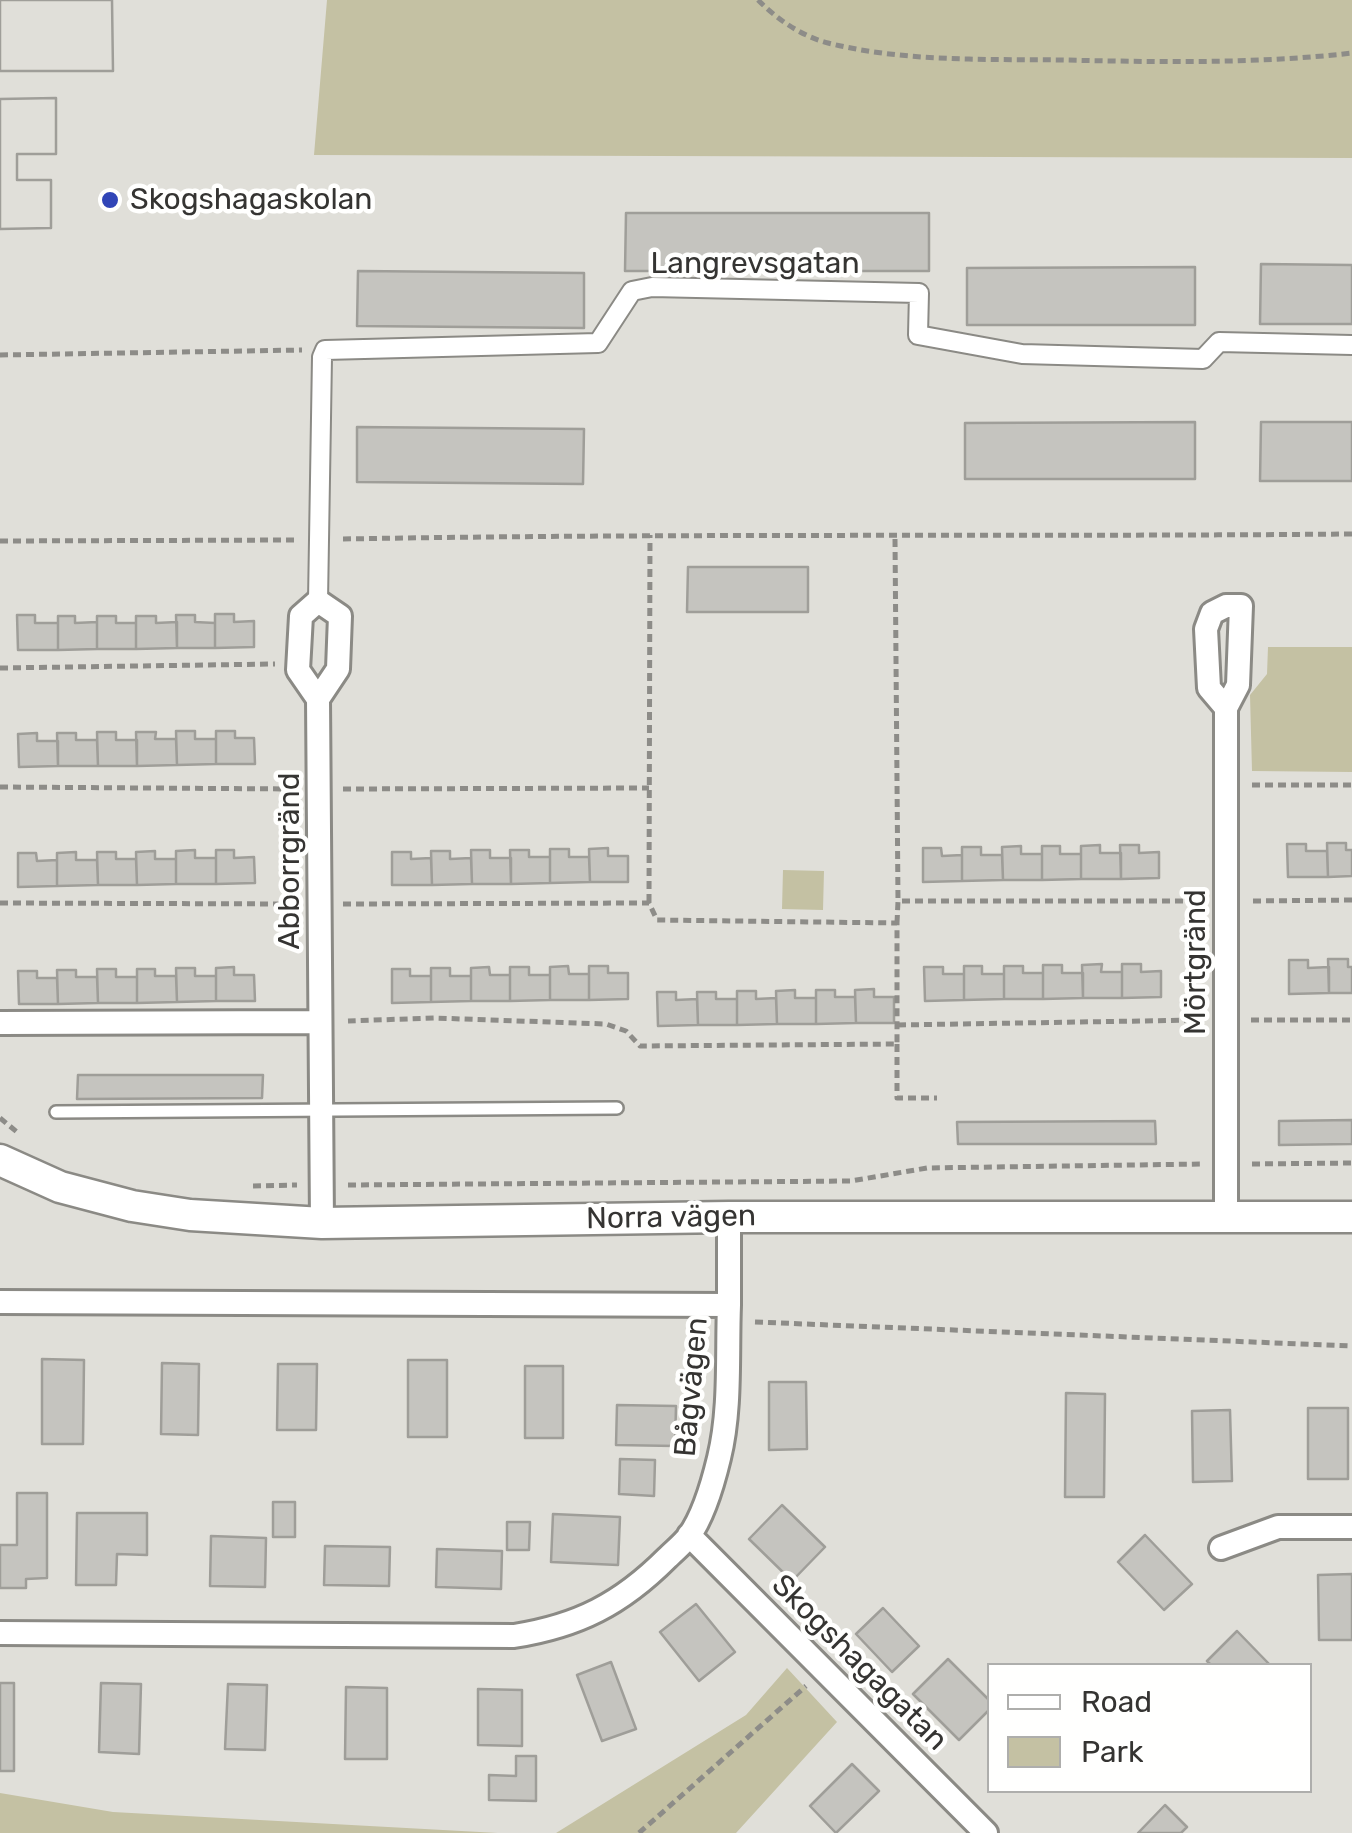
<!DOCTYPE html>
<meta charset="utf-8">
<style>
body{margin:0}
#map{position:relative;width:1352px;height:1833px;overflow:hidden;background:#e0dfd9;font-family:Rubik,sans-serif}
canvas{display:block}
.legend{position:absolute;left:987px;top:1663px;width:325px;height:130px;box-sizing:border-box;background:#fffffe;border:2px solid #aeaeac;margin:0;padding:12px 18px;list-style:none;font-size:30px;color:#353432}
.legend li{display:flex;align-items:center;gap:20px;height:50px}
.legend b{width:50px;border:2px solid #aeaeac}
</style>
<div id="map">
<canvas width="1352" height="1833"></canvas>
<ul class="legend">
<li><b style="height:12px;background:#fff"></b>Road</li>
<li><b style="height:28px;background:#c4c1a3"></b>Park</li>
</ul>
</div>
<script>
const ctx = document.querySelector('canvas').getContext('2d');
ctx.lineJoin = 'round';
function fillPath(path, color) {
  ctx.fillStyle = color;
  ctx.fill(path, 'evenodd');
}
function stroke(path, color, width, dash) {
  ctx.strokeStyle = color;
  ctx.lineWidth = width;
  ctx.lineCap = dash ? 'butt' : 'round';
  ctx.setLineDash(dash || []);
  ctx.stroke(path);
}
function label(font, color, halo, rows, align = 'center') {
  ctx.font = font + ' Rubik,sans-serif';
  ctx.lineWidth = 9;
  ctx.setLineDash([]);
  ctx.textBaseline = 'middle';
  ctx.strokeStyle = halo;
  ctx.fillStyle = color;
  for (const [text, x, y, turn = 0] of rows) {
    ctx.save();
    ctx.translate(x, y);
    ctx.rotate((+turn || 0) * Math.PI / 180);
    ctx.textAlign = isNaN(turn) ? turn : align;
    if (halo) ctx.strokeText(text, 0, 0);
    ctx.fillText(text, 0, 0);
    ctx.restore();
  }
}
fillPath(new Path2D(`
 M327 0H1352V158L314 155Z
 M1268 647H1352V772L1252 771 1250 695 1267 674Z
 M783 870 824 871 823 910 782 909Z
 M787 1668 837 1722 736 1833H556L746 1715Z
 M0 1793 113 1812 498 1833H0Z`), '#c4c1a3');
const building = new Path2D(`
 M0 0H112L113 71H0Z
 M0 0H112L113 71H0Z
 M56 98V154H17V180H51V228L0 229V99Z
 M56 98V154H17V180H51V228L0 229V99Z
 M626 213H929V271H625Z
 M1261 264 1352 265V324H1260Z
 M1195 267V325H967V268Z
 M358 271 584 273V328L357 326Z
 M1195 422V479H965V423Z
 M1261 422H1352V481H1260Z
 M357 427 584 429 583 484 357 482Z
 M688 567H808V612H687Z
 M215 614H234V622L254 621V647L215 648Z
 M17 615H35V623H58V650H18Z
 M176 615H195V622L215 623V648H177Z
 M58 616H75V623L97 622V649L58 650Z
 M97 616H116V623H136V649H97Z
 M136 616H156V623L177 622V648L136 649Z
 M176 731H195V739H216V764L177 765Z
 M216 731H235V738H254L255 764H216Z
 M97 732H116V740H137V766H98Z
 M136 732H156L155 739H176L177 765 137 766Z
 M37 733V741H58V766L19 767 18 734Z
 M57 733H76V740H97L98 766H58Z
 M1327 843H1346V850H1352V876L1328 877Z
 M1287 844H1306V851H1327L1328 877H1288Z
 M1100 845V853H1121V879H1081V846Z
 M1120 845H1139V853L1159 852V878L1121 879Z
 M1021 846V854H1042V880H1003L1002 847Z
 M1042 846H1060V854H1081V879L1042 880Z
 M962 847H981V855H1002L1003 880 962 881Z
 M608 848V856H628V882H590L589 849Z
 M923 848H941L942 856 962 855V881L923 882Z
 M550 849H569V857H589L590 882 550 883Z
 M195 850V858H216V884H176V851Z
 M216 850H234V858L254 857 255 883 216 884Z
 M471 850H490V858H511V884H472Z
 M510 850H529V857H550V883L511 884Z
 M155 851V859H176V884L137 885 136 852Z
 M431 851H450V859L471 858 472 884 432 885Z
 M76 852V860H97L98 885 57 886V853Z
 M97 852H116V859H136L137 885H98Z
 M392 852H411V859L431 858 432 885H392Z
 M18 853H36L37 861 57 860V886L18 887Z
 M1328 959H1348V967H1352V993H1329Z
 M1289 960H1308V968L1329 967V993L1289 994Z
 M1102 964 1101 972H1122V998H1083L1082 965Z
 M1122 964H1141V972L1161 971V997L1122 998Z
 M1043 965H1062V973H1083V998L1043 999Z
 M568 966 569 974H589V1000H550V967Z
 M589 966H608V973H628V999L589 1000Z
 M964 966H982V974H1004V999L964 1000Z
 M1004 966H1023V973H1043V999H1004Z
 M234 967V975H254L255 1001H216V968Z
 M489 967 490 975H510V1001H471V968Z
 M510 967H529V975H550V1000L510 1001Z
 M924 967H943V974H964V1000L925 1001Z
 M176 968H195V976H216V1001L177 1002Z
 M431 968H450V976H471V1001L431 1002Z
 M97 969H116V977H137V1003H98Z
 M137 969H155V976H176L177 1002 137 1003Z
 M392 969H410V976H431V1002L392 1003Z
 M57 970H76V977H97L98 1003 58 1004Z
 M18 971H37V978H57L58 1004H19Z
 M874 989V997H894V1023H856L855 990Z
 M795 990V998H816V1024H777L776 991Z
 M816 990H835V997H855L856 1023 816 1024Z
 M737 991H756V999L776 998 777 1024 737 1025Z
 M657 992H676V1000L697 999 698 1025 658 1026Z
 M697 992H716V999H737V1025H698Z
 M78 1075H263L262 1098 77 1099Z
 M1352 1120V1144L1279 1145V1121Z
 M1155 1121 1156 1144H958L957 1122Z
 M42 1359 84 1360 83 1444H42Z
 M408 1360H447V1437H408Z
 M162 1363 199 1364 198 1435 161 1434Z
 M278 1364H317L316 1430H277Z
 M525 1366H563V1438H525Z
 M769 1382H806L807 1449 769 1450Z
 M1066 1393 1105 1394 1104 1497H1065Z
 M617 1405 676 1406 675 1446 616 1445Z
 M1308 1408H1348V1479H1308Z
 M1230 1410 1232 1481 1193 1482 1192 1411Z
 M620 1459 655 1460 654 1496 619 1494Z
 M17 1493H47V1578L26 1579V1588H0V1545H17Z
 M273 1502H295V1537H273Z
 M782 1505 825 1547 792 1581 749 1539Z
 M77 1513H147V1555L117 1554 116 1585H76Z
 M553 1514 620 1517 618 1565 551 1562Z
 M507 1522H530L529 1550H507Z
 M1145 1535 1192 1584 1164 1610 1118 1562Z
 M211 1536 266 1538 265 1587 210 1586Z
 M325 1546 390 1547 389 1586 324 1585Z
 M437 1549 502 1551 501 1589 436 1587Z
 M1352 1574V1640H1319L1318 1575Z
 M696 1604 735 1652 699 1681 660 1632Z
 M883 1608 919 1646 892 1672 856 1634Z
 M1237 1631 1271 1666H1212L1207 1661Z
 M948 1659 989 1700V1710L959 1740 913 1694Z
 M611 1662 636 1729 602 1741 577 1675Z
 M0 1683H14V1771H0Z
 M101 1683 141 1684 139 1754 99 1752Z
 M228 1684 267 1685 265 1750 225 1749Z
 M346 1687 387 1688V1759H345Z
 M478 1689 522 1690V1746L478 1745Z
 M516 1756H536V1801L489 1800V1775L516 1776Z
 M852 1764 879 1791 836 1833 810 1806Z
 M1165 1805 1187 1827 1181 1833H1138Z`);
fillPath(building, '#c5c4bf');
stroke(building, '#9f9e99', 2.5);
const service = new Path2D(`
 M56 1112 617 1108`);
const pedestrian = new Path2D(`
 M318 601 322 357 325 350 598 343 632 291 652 287 919 293 918 335 1022 354 1203 359 1219 342 1352 345`);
const minor = new Path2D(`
 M318 699 298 670 301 616 318 601 340 616 338 669 318 699 322 1223
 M1226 708 1209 688 1206 629 1212 613 1226 606H1241L1238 685 1226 708V1217
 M0 1023 320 1022
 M0 1302 729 1305C727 1355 731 1409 719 1458 713 1483 704 1515 689 1536 683 1544 674 1551 667 1558 621 1604 578 1626 514 1636L0 1633
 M729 1305V1217
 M689 1535 986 1833
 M1221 1548 1278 1527H1352`);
const tertiary = new Path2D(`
 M0 1160 60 1187 132 1206 190 1215 322 1223 729 1217H1352`);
stroke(service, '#8b8a85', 16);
stroke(pedestrian, '#8b8a85', 22);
stroke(minor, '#8b8a85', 28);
stroke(tertiary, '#8b8a85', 35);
stroke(new Path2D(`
 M758 0C777 19 801 36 828 43 904 62 985 59 1063 60 1158 62 1257 64 1352 53
 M0 355 302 350
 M343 539C679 533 1016 537 1352 534
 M895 539 898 901
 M0 541 297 540
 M0 668 275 664
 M1252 785H1352
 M0 787 292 789
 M343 789 649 788
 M1253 901 1352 900
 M649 902 650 535
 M0 903 292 904
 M343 904 649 903 657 920 897 923V1044L640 1046 626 1031 606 1024 434 1018 348 1021
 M897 923 898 901H1202
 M1251 1020H1352
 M898 1025 1200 1020
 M897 1044V1098H937
 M0 1118 17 1132
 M1252 1164 1352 1163
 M348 1185 851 1181 927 1168 1201 1164
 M253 1186 297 1185
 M755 1322 1352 1346
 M639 1833 806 1686`), '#8d8c88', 5, [8, 5]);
stroke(service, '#fff', 11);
stroke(pedestrian, '#fff', 18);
stroke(minor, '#fff', 22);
stroke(tertiary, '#fff', 30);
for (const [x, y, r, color] of [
 [110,200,10,"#3145b7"]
]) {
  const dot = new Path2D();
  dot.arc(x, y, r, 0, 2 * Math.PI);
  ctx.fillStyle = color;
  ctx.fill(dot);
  stroke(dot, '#fffffe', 4);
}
label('30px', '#353432', '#fffffe', [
 ["Skogshagaskolan",130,200]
], 'left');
label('30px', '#353432', '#fffffe', [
 ["Langrevsgatan",755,264],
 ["Abborrgränd",290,861,-90],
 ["Mörtgränd",1196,962,-90],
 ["Norra vägen",671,1218,-1],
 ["Bågvägen",692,1387,-85],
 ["Skogshagagatan",859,1663,45]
]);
</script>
